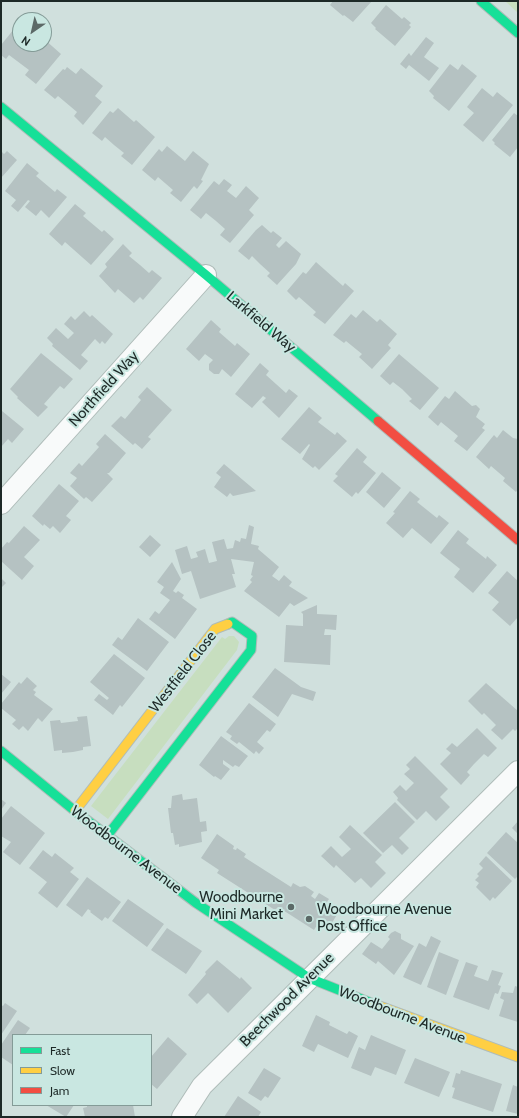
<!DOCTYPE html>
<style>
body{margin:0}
#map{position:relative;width:519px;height:1118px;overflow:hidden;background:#d0e0dd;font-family:Cabin,sans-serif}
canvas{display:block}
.frame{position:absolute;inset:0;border:2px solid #1d2927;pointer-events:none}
.legend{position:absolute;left:12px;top:1034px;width:140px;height:72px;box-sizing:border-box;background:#c9e7e1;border:1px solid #849b97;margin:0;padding:5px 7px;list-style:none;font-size:12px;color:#1d2927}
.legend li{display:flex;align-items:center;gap:8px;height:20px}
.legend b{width:20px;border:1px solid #849b97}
.north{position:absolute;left:12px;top:12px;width:40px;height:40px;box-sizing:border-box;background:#c9e7e1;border:1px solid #849b97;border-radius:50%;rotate:214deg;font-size:11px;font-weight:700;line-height:16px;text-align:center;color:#1d2927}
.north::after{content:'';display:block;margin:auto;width:14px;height:18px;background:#5c6967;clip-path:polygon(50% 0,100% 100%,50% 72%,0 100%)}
</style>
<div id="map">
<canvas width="519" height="1118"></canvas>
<div class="frame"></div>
<ul class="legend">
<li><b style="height:5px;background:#16e098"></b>Fast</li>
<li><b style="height:5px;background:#ffcf43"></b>Slow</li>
<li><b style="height:5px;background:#f24e42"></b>Jam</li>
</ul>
<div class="north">N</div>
</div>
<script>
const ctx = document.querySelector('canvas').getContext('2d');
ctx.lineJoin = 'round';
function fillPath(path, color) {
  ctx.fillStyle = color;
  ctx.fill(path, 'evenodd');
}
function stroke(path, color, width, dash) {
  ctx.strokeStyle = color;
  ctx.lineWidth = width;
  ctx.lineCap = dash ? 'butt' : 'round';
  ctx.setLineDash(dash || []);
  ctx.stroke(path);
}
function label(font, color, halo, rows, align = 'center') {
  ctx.font = font + ' Cabin,sans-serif';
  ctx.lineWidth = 4;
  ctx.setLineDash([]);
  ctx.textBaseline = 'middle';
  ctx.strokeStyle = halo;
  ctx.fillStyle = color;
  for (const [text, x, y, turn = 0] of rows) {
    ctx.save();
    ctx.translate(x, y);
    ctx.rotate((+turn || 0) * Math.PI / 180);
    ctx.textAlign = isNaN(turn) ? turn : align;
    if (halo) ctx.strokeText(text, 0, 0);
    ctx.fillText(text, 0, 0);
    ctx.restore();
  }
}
fillPath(new Path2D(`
 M505 1H518V13Z
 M229 636H234L239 642 237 650 108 819 91 806 222 637 225 639Z`), '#c7debf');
fillPath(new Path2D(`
 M333 1H372L353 22 344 15 343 16 330 5Z
 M386 5 402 19 404 17 411 23 409 25 411 27 395 46 375 29 376 28 371 23Z
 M14 29 20 33V44H36L34 46 37 48 41 44H44V39L61 54 36 84 25 75 29 70 9 55 6 59 1 55V45Z
 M426 37 434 43 424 57 439 68 429 81 409 65 406 69 400 64 409 53 411 56Z
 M450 64 458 70 462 64 477 76 449 111 433 98 434 96 429 91Z
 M67 67 76 74 81 68 103 86 95 96 102 102 83 125 74 116 77 112 58 96 55 99 44 90 63 69 65 70Z
 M482 88 493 97 497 92 513 105 483 142 463 125 474 113 467 107Z
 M118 108 134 122 136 120 155 137 132 165 121 156 124 153 114 145 105 137 102 141 92 133 110 111 113 113Z
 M514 113 518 116V147L510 157 494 144 495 143 492 140Z
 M167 146 185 161 193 151 209 164 201 180 203 181 197 189 194 186 181 202 170 193 173 190 158 177 155 181 142 170 159 149 162 152Z
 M1 151 4 154 7 151 17 160 1 178Z
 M27 163 39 173 36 176 55 192 57 189 67 197 49 218 41 210 36 216 25 207 30 201 28 200 18 212 11 206 16 200 5 191Z
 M224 179 232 185 227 191 236 198 246 186 259 198 249 210 254 215 230 243 220 235 225 229 216 221 206 213 201 219 190 210 214 181 219 185Z
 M75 204 86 213 83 216 102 232 104 230 114 239 91 265 65 242 62 246 49 234Z
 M262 225 271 233 273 231 282 238 276 245 279 248 286 241 301 254 296 264 277 285 267 276 270 273 260 264 252 256 249 260 238 251 256 230Z
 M123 244 132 253 129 256 140 265 149 273 152 270 162 278 143 300 140 297 134 303 118 289 115 293 99 276 107 267 105 264Z
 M316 262 343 286 345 283 354 291 325 324 313 315 316 312 299 297 296 300 287 291 303 272 306 274Z
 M363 310 377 322 380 319 397 334 388 345 391 348 372 369 359 357 362 354 346 341 344 343 333 335 351 314 356 318Z
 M84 311 90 317 92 315 113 334 105 344 102 341 100 344 95 339 81 355 88 361 80 370 52 346 53 344 47 338 56 328 68 339 74 333 64 324 71 316 75 320Z
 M211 320 221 329 219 332 235 346 237 343 250 354 231 377 222 369 219 374H214L209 370V364L213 360 205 354 199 361 186 349Z
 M41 353 73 379 64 389 60 386 44 404 48 407 38 417 17 398 18 397 10 389Z
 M399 354 439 388 420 410 409 401 412 399 402 389 393 382 390 385 380 376Z
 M260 363 269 371 266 375 286 393 289 389 298 396 279 418 262 402 266 398 263 396 252 408 235 394Z
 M147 387 172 410 148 437 151 439 142 449 135 443 133 445 111 426 121 416 125 419 141 400 138 397Z
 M455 391 472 406 476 405 480 409 476 417 485 424 482 428 485 430 467 451 454 441 458 436 441 422 438 426 428 417 445 396 449 399Z
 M309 407 322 418 318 422 335 435 337 432 347 441 319 470 315 466 313 468 302 459 310 445 309 444 300 454 281 439Z
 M2 411 24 429 12 443 8 439 1 447Z
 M503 430 513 438 518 439V489L516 492 503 481 505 478 491 466 489 469 476 457 494 435 497 438Z
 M105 434 126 453 109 473H107L113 479 92 502 86 497 84 499 70 486 77 478 70 473 79 463 82 466 99 447 96 444Z
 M357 448 367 457 363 462 376 473 358 494 356 492 352 497 333 481 338 476 335 474Z
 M224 464 256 491 233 496 230 493 227 497 214 487 221 477 216 473Z
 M382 472 401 488 384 508 366 492Z
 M59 484 79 501 66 516 71 520 60 533 53 526 50 529 44 524 43 526 32 516Z
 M410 491 420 499 417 502 437 518 439 515 449 523 431 544 412 528 403 538 386 523 395 513 393 512Z
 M249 525 254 527 251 544 259 546 258 549 279 567 272 576 279 581 284 575 292 582 289 586 308 598 294 606 290 603 279 617 244 591 252 582 250 580 253 576 251 575 254 562 231 559 235 574H232L236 587 200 599 191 571 182 574 175 550 187 546 191 559 198 557 196 552 205 549 209 563 217 561 212 542 224 539 227 549 233 548 235 540 240 542 241 538 246 539Z
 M24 526 40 540 24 557 34 566 22 580 1 561V549L7 542 9 543Z
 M458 530 469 539 466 543 486 559 487 556 497 565 473 593 454 577 460 569 440 553Z
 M150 535 161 545 150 557 139 547Z
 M172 562 181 579 173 591 176 593 178 591 184 595 182 598 197 609 175 639 149 619 155 611 159 614 170 600 160 593 164 587 157 582Z
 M507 571 518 581V617L510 626 492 610 499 602 488 593Z
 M1 578 6 583 1 588Z
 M317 605V614L337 615 336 630 325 629 324 635H331L330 665 284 662 286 625 303 626V614L301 612Z
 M138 618 169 642 147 671 112 645 118 637 122 640Z
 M114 654 145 678 122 707 120 705 113 715 94 700 99 694 107 700 109 698 90 682Z
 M275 668 301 687 316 692 313 701 292 694 278 717 252 697Z
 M1 674 11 682 1 694Z
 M27 677 37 686 33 690 36 692 34 695 53 709 42 722 38 718 28 731 23 726 19 730 12 724 16 720 1 708V704L19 682 21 684Z
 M486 683 518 711V728L515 731 513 729 502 740 491 730 496 725 484 713 482 715 468 701Z
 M249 703 276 724 270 732 267 730 257 742 264 748 259 754 256 751 254 754 239 742 237 744 230 739 232 736 226 732Z
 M87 716 91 746 83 747V750L73 752 62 753V750L54 751 50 721 60 720 61 723 78 721 77 717Z
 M477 728 497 748 488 757 484 754 474 764 467 772 470 775 461 785 440 764 451 753 446 749 452 743 457 747Z
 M221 736 248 756 239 767 235 765 233 767 223 760V764L230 769 221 780 215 776 214 777 199 765Z
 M415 756 448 789 440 797 450 807 436 821 426 811 417 820 397 800 398 798 393 792 400 785 406 791 414 783 404 774 410 769 406 765Z
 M182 794 183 800 197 798 200 822 206 821 207 831 201 832 202 842 179 847V844L175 845 173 833H171L168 808H171L172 796Z
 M1 799 6 803 1 810Z
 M395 802 415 822 399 838 409 848 402 855 392 845 383 853 363 833Z
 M11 806 45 833 20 865 3 852 11 842 1 836V819Z
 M518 821V834L512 828Z
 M350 825 382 855 375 862 386 873 371 888 361 878 355 883 336 865 334 868 321 856 331 846 342 857 351 849 339 837Z
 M506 832 518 843V876L515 879 487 853Z
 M217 834 234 846 233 849 236 850 237 848 246 854 244 857 291 887 293 883 300 887 305 886 314 892 311 896 315 899 319 893 329 899 325 905 338 913 330 926 320 920 314 930 278 907 275 910 217 873 219 870 201 858Z
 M43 850 52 857 55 853 74 868 70 872 79 879 57 908 38 893 47 882 29 868Z
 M486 856 512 881 495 899 493 897 490 901 476 887 479 883 475 880 479 876 477 874 483 868 479 864Z
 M87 877 121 902 108 919 105 917 102 921 90 912 91 911 88 909 82 917 66 905Z
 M128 899 164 924 147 947 112 921Z
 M167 928 202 951 186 974 151 950Z
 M395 931 401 934V939L414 946 394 975 378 961 376 964 362 954 371 942 382 949 390 939 388 937 391 933Z
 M431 936 441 941 421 985 403 977 419 943 426 947Z
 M439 952 459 960 446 995 427 987Z
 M217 960 240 979 241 977 252 988 228 1013 208 993 197 1004 188 995 206 974 205 972Z
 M466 962 478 966 474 976 488 981 492 970 503 973 498 985 501 986 498 994 495 993 489 1010 453 997Z
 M515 986 518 987V1022L499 1016 504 1000 500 998 502 992 513 993Z
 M5 1003 17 1011 1 1035V1005L3 1006Z
 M316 1015 330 1022 329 1025 347 1034 349 1031 358 1036 348 1058 318 1044 314 1052 302 1046Z
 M18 1020 30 1028 25 1035H13V1065L1 1057V1045Z
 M371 1035 406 1050 396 1075 375 1067 371 1076 351 1068 359 1047 365 1050Z
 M168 1037 187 1054 157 1089 151 1084V1057Z
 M415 1058 450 1072 439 1097 404 1083Z
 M264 1068 281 1078 268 1098 265 1096 261 1101 248 1093Z
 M461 1070 502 1084 493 1112 452 1098 455 1088 452 1087 456 1073 460 1074Z
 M513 1085 518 1087V1114L506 1111Z
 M238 1096 261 1112 258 1117H224Z
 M46 1105H74L66 1117Z
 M87 1105H133L135 1117H85L83 1108 87 1107Z`), '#b5c2c2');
const street = new Path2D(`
 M1 504 206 275
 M182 1117 202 1086 518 771`);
const fast = new Path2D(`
 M481 1 518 33
 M1 107 206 275 378 421
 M1 751 75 811 196 903 309 978 374 1004
 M107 836 251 650 252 636 232 622 228 624`);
const slow = new Path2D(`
 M75 811 215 629 228 624
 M374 1004 518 1057`);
const jam = new Path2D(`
 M378 421 518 540`);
stroke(street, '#afbcb9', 22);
stroke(fast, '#afbcb9', 11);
stroke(slow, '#afbcb9', 11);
stroke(jam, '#afbcb9', 11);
stroke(street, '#f8fafa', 20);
stroke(fast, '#16e098', 9);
stroke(slow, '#ffcf43', 9);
stroke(jam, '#f24e42', 9);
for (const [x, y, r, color] of [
 [291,907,4,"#5c6967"],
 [309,919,4,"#5c6967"]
]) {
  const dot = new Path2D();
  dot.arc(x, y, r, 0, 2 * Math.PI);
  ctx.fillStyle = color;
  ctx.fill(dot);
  stroke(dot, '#c9e7e1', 1.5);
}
label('15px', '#1d2927', '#c9e7e1', [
 ["Larkfield Way",261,322,40],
 ["Northfield Way",104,389,-48],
 ["Westfield Close",183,672,-52],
 ["Woodbourne Avenue",126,850,37],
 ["Beechwood Avenue",287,1000,-45],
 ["Woodbourne Avenue",402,1015,21]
]);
label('15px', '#1d2927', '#c9e7e1', [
 ["Woodbourne",283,898],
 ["Mini Market",283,915],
 ["Woodbourne Avenue",317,910,"left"],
 ["Post Office",317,927,"left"]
], 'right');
</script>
